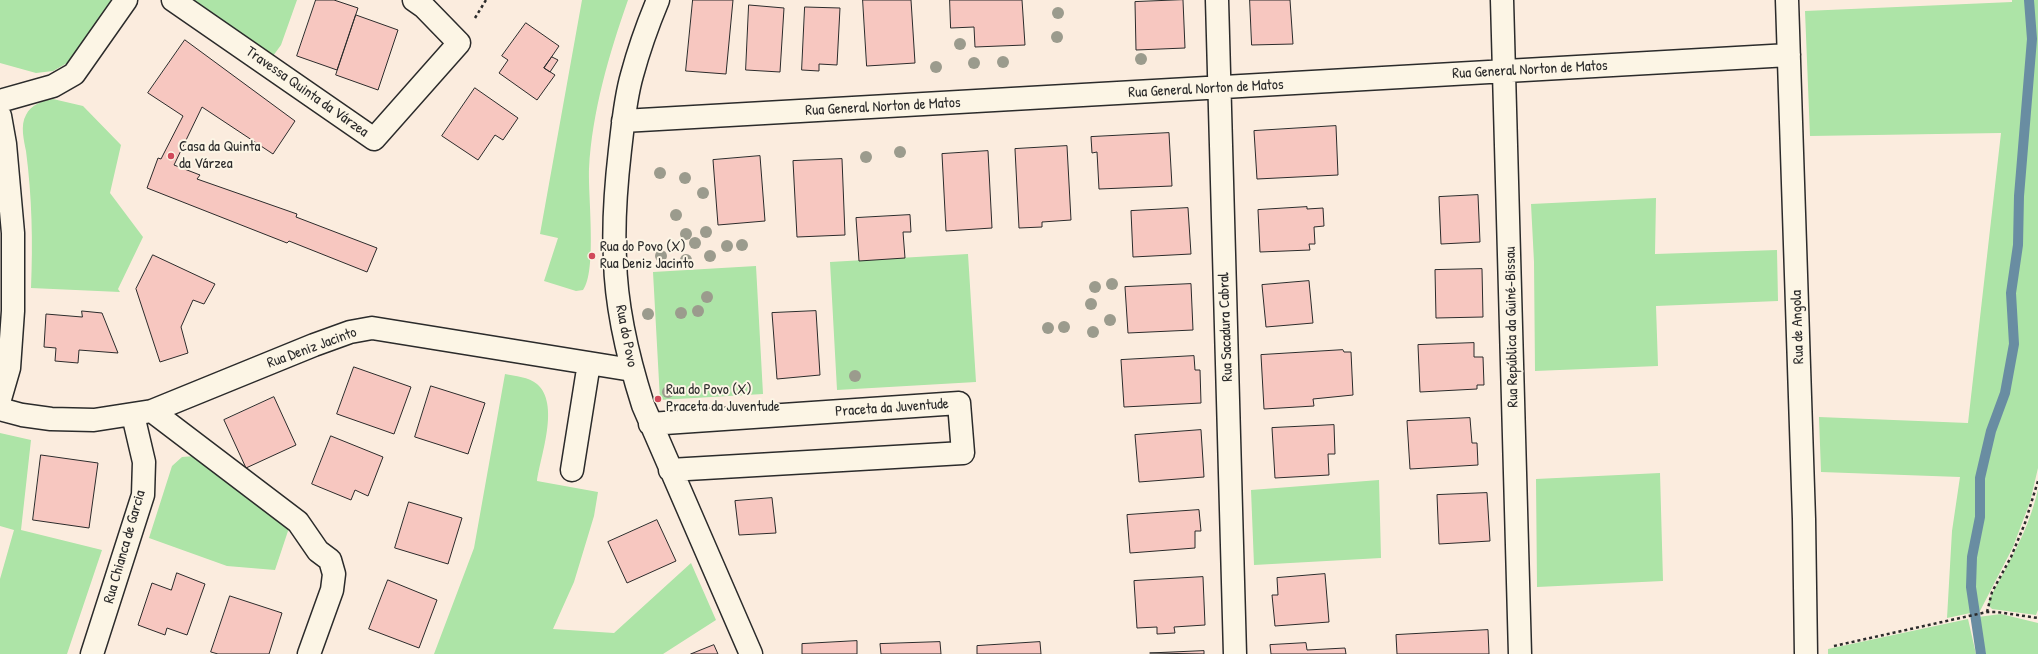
<!DOCTYPE html>
<meta charset="utf-8">
<style>
body{margin:0}
canvas{display:block;background:#fbecde}
</style>
<canvas width="2038" height="654"></canvas>
<script>
const ctx = document.querySelector('canvas').getContext('2d');
ctx.lineJoin = 'round';
function fillPath(path, color) {
  ctx.fillStyle = color;
  ctx.fill(path, 'evenodd');
}
function stroke(path, color, width, dash) {
  ctx.strokeStyle = color;
  ctx.lineWidth = width;
  ctx.lineCap = dash ? 'butt' : 'round';
  ctx.setLineDash(dash || []);
  ctx.stroke(path);
}
function label(font, color, halo, rows, align = 'center') {
  ctx.font = font + ' "Patrick Hand",sans-serif';
  ctx.lineWidth = 4;
  ctx.setLineDash([]);
  ctx.textBaseline = 'middle';
  ctx.strokeStyle = halo;
  ctx.fillStyle = color;
  for (const [text, x, y, turn = 0] of rows) {
    ctx.save();
    ctx.translate(x, y);
    ctx.rotate((+turn || 0) * Math.PI / 180);
    ctx.textAlign = isNaN(turn) ? turn : align;
    if (halo) ctx.strokeText(text, 0, 0);
    ctx.fillText(text, 0, 0);
    ctx.restore();
  }
}
fillPath(new Path2D(`
 M0 0H117L69 62 53 71 36 73 0 63Z
 M190 0H297L281 45 273 56Z
 M582 0H628C609 54 592 112 589 169 588 196 597 272 583 290L576 291 544 281 558 238 540 234Z
 M2012 0H2038V468L2030 502 2013 547 1980 611 1947 618 1952 531 1960 477 1821 472 1819 417 1968 423 2001 133 1810 136 1805 11 2012 2Z
 M53 99 83 106 121 145 110 193 143 237 118 289 120 292 31 288C33 242 32 197 26 151 24 141 20 125 26 115 31 104 43 101 53 99Z
 M1656 198 1655 254 1777 250 1778 301 1656 306 1658 366 1535 371 1534 262 1531 204Z
 M968 254 976 382 837 390 830 262Z
 M756 266 763 394 660 400 653 272Z
 M505 374C515 376 529 377 537 384 560 404 541 454 537 481L598 492 594 516 574 582 553 629 614 633 691 563 716 620 663 654H434L474 548Z
 M0 433 31 440 21 530 102 550 67 654H0V579L14 530 0 526Z
 M195 456 290 525 275 570 227 566 149 538 172 466 182 457Z
 M1660 473 1663 581 1537 587 1536 479Z
 M1379 480 1381 558 1254 565 1251 490Z
 M2038 489V610L2036 615 1992 609 1988 605 1989 600C2008 564 2029 530 2038 489Z
 M2001 614 2038 623V654H1986L1978 617Z
 M1968 619 1976 654H1828V649Z`), '#ade4a7');
stroke(new Path2D(`
 M1981 654 1971 587 1972 557 1980 517V478L1991 431 2005 393 2014 344 2011 293 2018 245 2019 196 2032 39 2029 0`), '#698da2', 10);
const building = new Path2D(`
 M316 0H334L358 8 337 70 297 56Z
 M693 0H733L726 74 686 71Z
 M863 0H911L915 63 867 66Z
 M950 0H1022L1025 45 975 47 974 27 951 28Z
 M1183 0 1185 48 1136 50 1135 2Z
 M1250 0H1290L1293 44 1252 45Z
 M749 5 784 8 780 72 746 70Z
 M805 7 840 8 837 65 819 64V71L802 70Z
 M356 15 398 30 378 90 336 75Z
 M526 23 559 46 544 68 555 75 537 100 499 73 508 60 502 56Z
 M185 40 295 121 273 154 202 107 174 165 200 175 197 179 297 214 296 217 377 248 367 272 289 241 287 243 147 188 158 158 161 159 183 116 148 93Z
 M552 57 558 60 550 72 544 68Z
 M475 88 518 118 503 140 495 135 478 160 442 136Z
 M1336 126 1338 175 1257 179 1254 131Z
 M1169 133 1172 186 1099 189 1097 152 1092 153 1091 137Z
 M1067 146 1071 220 1042 222V227L1019 228 1015 149Z
 M988 151 992 228 946 231 942 154Z
 M760 156 765 221 718 225 713 160Z
 M842 159 845 235 797 237 793 161Z
 M1478 195 1480 242 1441 244 1439 197Z
 M1307 207V209L1323 208 1324 226 1314 227 1315 244H1309L1310 250 1260 252 1258 210Z
 M1188 208 1191 254 1133 257 1131 211Z
 M910 215 911 232H903L905 258 859 261 856 218Z
 M153 255 215 284 204 304 193 300 181 327 188 353 160 362 136 289Z
 M1482 269 1483 317 1436 318 1435 270Z
 M1309 281 1313 323 1266 327 1262 285Z
 M1191 284 1193 330 1128 333 1125 287Z
 M82 311 102 313 118 353 79 350 78 363 55 361 56 348 44 347 46 314 82 317Z
 M816 311 820 375 777 379 772 313Z
 M1474 343V357H1483L1484 385H1477V389L1420 392 1418 345Z
 M1343 350 1344 352H1351L1353 395 1313 399 1314 406 1264 409 1261 355Z
 M1194 356 1195 370H1200L1201 403 1124 407 1121 360Z
 M354 367 411 387 394 434 337 414Z
 M431 386 485 403 468 454 415 437Z
 M274 397 296 445 246 468 224 420Z
 M1470 418 1472 443H1477L1478 465 1410 469 1407 421Z
 M1334 425 1335 454H1328L1329 475 1275 478 1272 428Z
 M1201 430 1204 477 1139 482 1135 435Z
 M331 436 383 457 368 496 355 490 351 500 312 484Z
 M41 455 98 463 89 528 33 520Z
 M1487 493 1490 541 1439 544 1437 495Z
 M772 498 776 533 739 535 735 501Z
 M409 502 462 518 448 564 395 548Z
 M1199 510 1201 531H1195V548L1130 553 1127 515Z
 M657 520 676 561 627 583 608 542Z
 M177 573 205 584 187 635 167 628 165 635 138 625 152 583 171 590Z
 M1325 574 1329 622 1275 626 1272 595H1278L1277 578Z
 M1203 577 1205 625 1174 627 1175 633 1157 634V627L1137 628 1134 581Z
 M388 580 437 600 419 648 369 629Z
 M230 596 282 613 269 654H218L211 652Z
 M1488 630 1489 654H1397L1396 635Z
 M857 641V654H802V644Z
 M940 642 941 654H881L880 644Z
 M1040 642 1041 654H977V646Z
 M1306 643 1307 650 1345 648 1346 654H1271L1270 645Z
 M714 645 718 654H691Z
 M1204 651V654L1150 653Z`);
fillPath(building, '#f7c7c0');
stroke(building, '#2b2b2b', 1);
const minor = new Path2D(`
 M173 0 374 139 459 43 424 7 414 0
 M658 0C648 24 639 49 632 75 625 99 623 125 620 150 616 185 613 224 615 259 616 308 628 358 643 405L751 654
 M1217 0 1235 654
 M1502 0 1520 654
 M1787 0 1804 519 1806 654
 M0 101 53 86 74 74 126 0
 M0 116 5 144 13 233V311L9 368 0 399
 M623 121 1789 55
 M0 409 22 415 51 419 94 420 152 411 314 345 350 332 372 328 632 370
 M152 411 298 522 318 551 330 560 334 574 332 590 309 654
 M650 424 959 403 963 453 670 470
 M572 470 589 363
 M92 654 143 495 144 462 133 415`);
stroke(minor, '#2b2b2b', 25);
stroke(new Path2D(`
 M475 18 486 0
 M1987 612 1992 592 2011 557 2025 523 2038 481
 M1834 646 1987 612H1997L2038 618`), '#2b2b2b', 2.5, [3, 3]);
stroke(minor, '#fcf5e5', 22);
ctx.fillStyle = '#9b9b8d';
for (const [x, y] of [
 [1058,13],
 [1057,37],
 [960,44],
 [1141,59],
 [1003,62],
 [974,63],
 [936,67],
 [900,152],
 [866,157],
 [660,173],
 [685,178],
 [703,193],
 [676,215],
 [706,232],
 [686,234],
 [695,243],
 [742,245],
 [727,246],
 [661,256],
 [710,256],
 [686,260],
 [1112,284],
 [1095,287],
 [707,297],
 [1091,304],
 [698,311],
 [681,313],
 [648,314],
 [1110,320],
 [1064,327],
 [1048,328],
 [1093,332],
 [855,376],
 [668,392]
]) {
  ctx.beginPath();
  ctx.arc(x, y, 6, 0, 2 * Math.PI);
  ctx.fill();
}
for (const [x, y, r, color] of [
 [171,156,4,"#d1495b"],
 [592,256,4,"#d1495b"],
 [658,399,4,"#d1495b"]
]) {
  const dot = new Path2D();
  dot.arc(x, y, r, 0, 2 * Math.PI);
  ctx.fillStyle = color;
  ctx.fill(dot);
  stroke(dot, '#fcf5e5', 1.5);
}
label('15px', '#2b2b2b', '#fcf5e5', [
 ["Rua General Norton de Matos",1530,70,-3],
 ["Rua General Norton de Matos",1206,89,-3],
 ["Travessa Quinta da Várzea",307,92,35],
 ["Rua General Norton de Matos",883,107,-3],
 ["Rua Sacadura Cabral",1226,327,-92],
 ["Rua República da Guiné-Bissau",1512,327,-91],
 ["Rua de Angola",1798,327,-92],
 ["Rua do Povo",626,336,79],
 ["Rua Deniz Jacinto",312,348,-20],
 ["Praceta da Juventude",892,408,-4],
 ["Rua Chianca de Garcia",125,547,-74]
]);
label('15px', '#2b2b2b', '#fcf5e5', [
 ["Casa da Quinta",179,147],
 ["da Várzea",179,164],
 ["Rua do Povo (X)",600,247],
 ["Rua Deniz Jacinto",600,264],
 ["Rua do Povo (X)",666,390],
 ["Praceta da Juventude",666,407]
], 'left');
</script>
